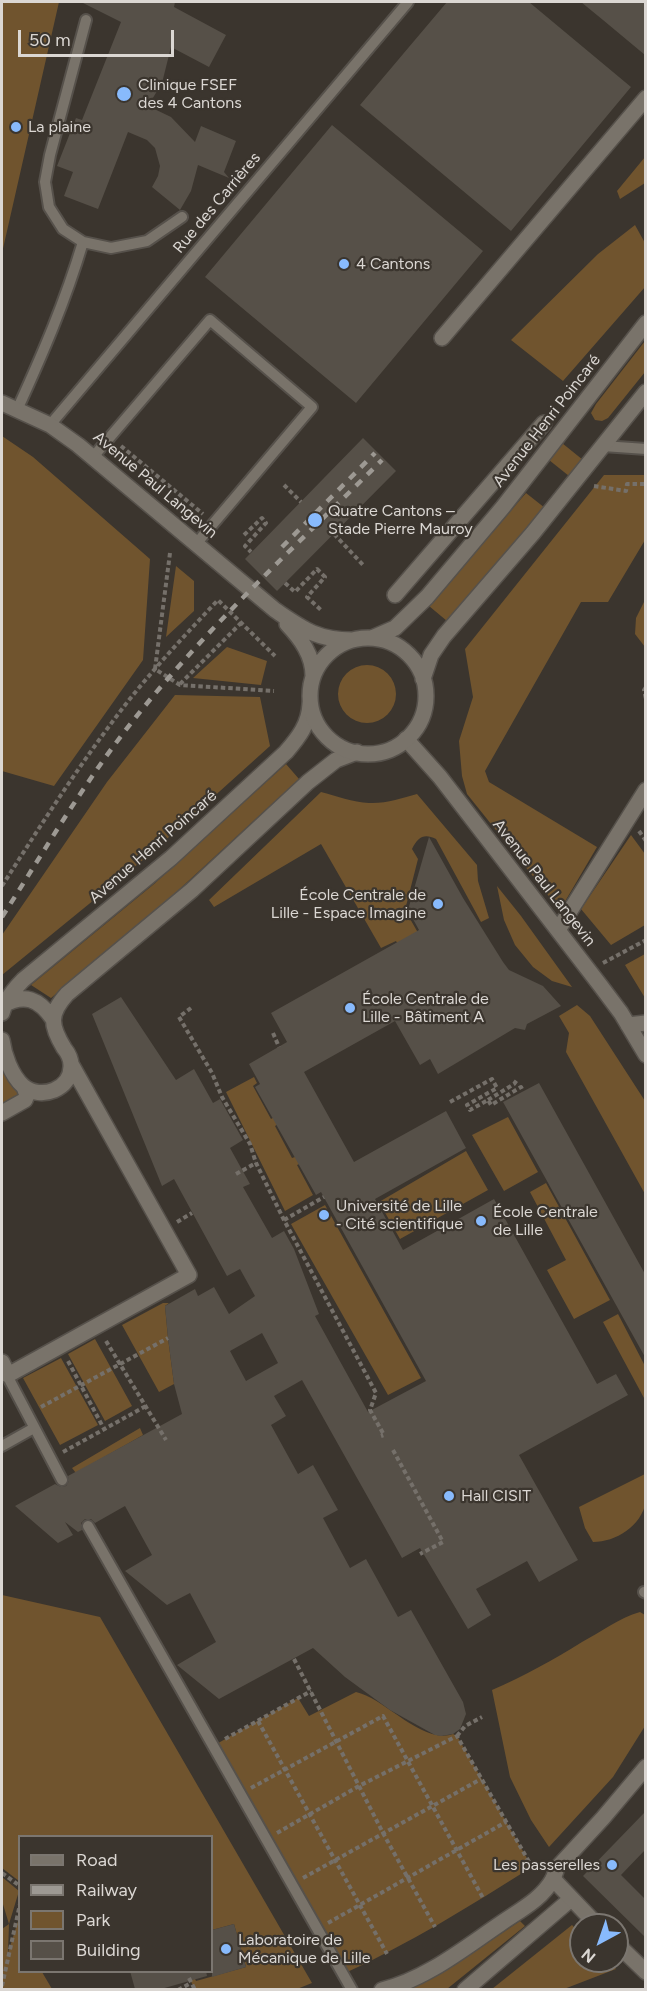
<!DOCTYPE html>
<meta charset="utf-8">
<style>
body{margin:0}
#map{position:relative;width:647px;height:1991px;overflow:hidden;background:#3b352e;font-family:Figtree,sans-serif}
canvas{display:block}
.frame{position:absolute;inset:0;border:3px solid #dbd7d3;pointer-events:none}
.legend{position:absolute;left:18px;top:1835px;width:195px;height:138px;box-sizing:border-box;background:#3b352e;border:2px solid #7b7670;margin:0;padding:8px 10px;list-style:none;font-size:18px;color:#dbd7d3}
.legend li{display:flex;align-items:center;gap:12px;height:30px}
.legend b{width:30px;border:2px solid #7b7670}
.north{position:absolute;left:569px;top:1913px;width:60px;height:60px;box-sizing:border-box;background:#3b352e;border:2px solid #7b7670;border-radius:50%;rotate:220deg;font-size:16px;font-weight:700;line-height:24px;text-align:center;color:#dbd7d3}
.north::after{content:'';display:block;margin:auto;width:21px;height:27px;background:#88bafc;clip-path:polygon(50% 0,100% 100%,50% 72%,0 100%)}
.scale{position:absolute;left:18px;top:30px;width:156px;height:27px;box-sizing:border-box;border:3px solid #dbd7d3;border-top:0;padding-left:8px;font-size:18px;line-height:21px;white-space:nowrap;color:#dbd7d3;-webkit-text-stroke:4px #3b352e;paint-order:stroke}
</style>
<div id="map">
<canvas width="647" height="1991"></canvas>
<div class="frame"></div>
<ul class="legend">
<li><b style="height:8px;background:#79736a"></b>Road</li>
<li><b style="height:8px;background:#9d9993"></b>Railway</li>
<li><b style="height:16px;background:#70542e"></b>Park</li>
<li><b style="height:16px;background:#565048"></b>Building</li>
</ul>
<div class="north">N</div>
<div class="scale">50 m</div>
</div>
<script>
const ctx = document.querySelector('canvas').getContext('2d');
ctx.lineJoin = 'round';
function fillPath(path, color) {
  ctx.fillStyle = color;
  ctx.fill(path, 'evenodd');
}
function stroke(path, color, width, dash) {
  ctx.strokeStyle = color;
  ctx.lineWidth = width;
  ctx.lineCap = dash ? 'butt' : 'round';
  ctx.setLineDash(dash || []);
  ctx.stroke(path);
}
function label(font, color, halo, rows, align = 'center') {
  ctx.font = font + ' Figtree,sans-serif';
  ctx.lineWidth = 4.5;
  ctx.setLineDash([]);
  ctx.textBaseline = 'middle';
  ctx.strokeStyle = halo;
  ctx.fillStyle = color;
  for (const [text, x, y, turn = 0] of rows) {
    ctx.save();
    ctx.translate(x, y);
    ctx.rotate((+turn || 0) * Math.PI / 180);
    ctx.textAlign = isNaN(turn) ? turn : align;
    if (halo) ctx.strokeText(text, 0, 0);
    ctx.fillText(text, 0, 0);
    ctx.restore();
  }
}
fillPath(new Path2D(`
 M2 2H59L2 253Z
 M645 157V183L620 199 617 191Z
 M635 225 645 243V287L563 381 511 340 598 254Z
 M645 341V372L608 418 602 421 595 420 591 413 596 404Z
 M2 436 33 457 150 559 143 660 54 786 2 771Z
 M562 443 583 460 569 476 549 460Z
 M604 475H645V540L608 602H581L485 771 489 782 597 847 560 910 467 794 462 776 459 741 473 697 465 649Z
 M526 493 545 508 447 621 429 606Z
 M176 566 194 581V611L166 637Z
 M645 600V647L635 634 636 618Z
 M227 647 267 661 261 685 193 678Z
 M338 694a29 29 0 1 1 58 0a29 29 0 1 1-58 0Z
 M175 695 260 697 270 746 149 855 2 975V935L107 782Z
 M286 764 299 779 171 897 51 998 31 985 154 884Z
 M321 792C336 796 353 802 369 803 385 804 402 798 417 794L477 865 478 881 489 918 481 922 436 839C424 833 418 837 412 849L418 859 405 910 441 973 432 1004 396 941 381 948 321 844 214 907 209 900Z
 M631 835 645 854V925L611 945 581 909Z
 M497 886 521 916 572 987 552 981 533 967 515 945 504 920Z
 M645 954V998L625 965Z
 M577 1005 590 1016 645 1101V1194L566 1052 569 1033 559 1016Z
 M2 1040 27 1095 2 1113Z
 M254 1077 257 1083 253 1086 271 1119 276 1116 280 1123 275 1126 292 1158 298 1156 302 1163 297 1165 313 1195 285 1211 226 1092Z
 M508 1117 538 1172 504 1191 472 1135Z
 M466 1151 488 1190 400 1239 379 1202Z
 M546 1183 610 1300 574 1319 547 1270 566 1260 530 1192Z
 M325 1205 421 1378 388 1395 291 1224Z
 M163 1303H169L165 1306 168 1338 174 1384 159 1392 122 1325Z
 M618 1314 645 1366 644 1398 603 1322Z
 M95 1339 132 1406 105 1421 68 1354Z
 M61 1358 98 1425 60 1445 23 1378Z
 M140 1428 143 1435 76 1473 72 1468Z
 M645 1474C646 1483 647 1494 646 1502 641 1526 616 1542 593 1542L585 1528 579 1507Z
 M2 1595 100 1617 312 1983 297 1989H195L189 1978 194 1977 196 1981 246 1967 234 1924 212 1930V1836H20L19 1881 2 1868Z
 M640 1612 645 1615V1726L613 1777 549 1847 531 1820 510 1777 492 1690C524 1676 553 1660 582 1642 601 1632 619 1618 640 1612Z
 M356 1692C385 1698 422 1745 453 1734L457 1736 532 1867C470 1906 409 1944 343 1974L213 1746 298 1698 309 1716Z
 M2 1877 19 1891 9 1924 8 1953 19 1918 20 1972H42L52 1989H2V1929L9 1924 2 1901Z
 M520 1921 525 1926 447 1989 407 1990 469 1955Z
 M572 1925 581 1934V1961H609L616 1969 564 1989H492Z`), '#70542e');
fillPath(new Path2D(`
 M81 2H175L174 7 226 35 209 67 171 47 162 83 148 106 171 117 195 142 201 126 236 141 224 172 229 178 198 165 191 191 180 210 152 187 158 176 160 166 155 148 147 140 128 132 98 209 64 196 73 172 57 166 76 118 82 120 121 22Z
 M447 2H529L631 87 511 231 360 105Z
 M581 2H645V55L603 20Z
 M332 125 483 251 356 403 205 277Z
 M363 438 396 471 277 591 245 559Z
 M429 837 463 898 503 962 509 970 543 986 561 1006 527 1024 525 1030 515 1028 438 1074 430 1059 420 1065 395 1021 304 1072 354 1162 446 1111 466 1148 375 1199 403 1250 494 1199 597 1384 616 1374 628 1395 519 1455 578 1560 539 1582 527 1561 476 1589 491 1615 468 1629 420 1548 402 1558 302 1380 274 1396 286 1416 271 1425 298 1474 313 1465 338 1510 323 1518 350 1568 366 1559 398 1617 411 1610 463 1702 466 1714 460 1729 453 1734 441 1736 435 1735 390 1710 345 1677 313 1648 219 1699 177 1665 216 1642 190 1593 167 1605 125 1571 152 1555 125 1506 95 1523 91 1519H85L81 1523 82 1530 78 1532 65 1522 73 1535 58 1543 15 1506 55 1484 61 1487 66 1486 69 1481 68 1476 182 1414 174 1384 168 1338 165 1306 195 1289 198 1296 214 1287 229 1314 255 1296 240 1269 227 1276 174 1179 162 1186 92 1014 121 997 176 1080 194 1069 213 1103 220 1099 243 1140 230 1148 250 1184 243 1187 272 1238 284 1231 294 1249 319 1314 315 1316 368 1412 426 1381 321 1192 316 1195 255 1087 260 1084 249 1064 287 1042 271 1013 419 930 408 910ZM262 1333 278 1363 246 1381 230 1351Z
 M539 1083 645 1274V1357L503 1102Z
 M645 1812V1850L621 1875 645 1899V1937L583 1876Z
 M234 1924 246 1967 212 1977V1930Z
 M130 1971H206L207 1976 161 1989H135Z`), '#565048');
const service = new Path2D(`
 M83 242 63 229 49 207 45 182 50 155 86 20
 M17 410C43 353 65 302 83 242L111 248 147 241 182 217
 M50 425 408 2
 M603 446 646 449
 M93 457 210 320 312 407 196 544
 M10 1381 62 1480
 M2 1446 34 1428
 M88 1526 352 1990
 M644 1592 646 1593`);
const pedestrian = new Path2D(`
 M442 338 646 98
 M395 595 544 423
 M465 1990 571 1899`);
const minor = new Path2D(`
 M406 739 440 777 600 985 621 1013 646 1055
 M558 930 646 790
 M3 1005C25 993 39 999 53 1019
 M2 1013C5 1000 13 990 23 980L171 858 286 752C299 737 309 724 310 704
 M628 1025 646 1023
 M2 1040C4 1055 11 1075 23 1086 41 1101 72 1089 71 1065 71 1058 68 1053 64 1048 50 1025 49 1014 67 994L192 890 308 782 336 760 357 752
 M2 1113 25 1100 27 1095 24 1087
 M2 1362 8 1375 189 1275 71 1064
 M553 1879 557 1868 603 1818 646 1767`);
const tertiary = new Path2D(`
 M2 403 50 425 78 445 275 610C303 629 317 640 352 640
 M287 624C301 639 313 655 313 676
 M372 638 395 628 427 597 503 507 646 323
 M310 696a58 58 0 1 1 116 0a58 58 0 1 1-116 0Z
 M423 679 431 655 444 636 533 533 646 392
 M617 1944 646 1972
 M382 1990C426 1979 463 1949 500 1924 520 1910 541 1900 553 1879L597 1925`);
stroke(service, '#56514b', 14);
stroke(pedestrian, '#56514b', 18);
stroke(minor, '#56514b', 18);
stroke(tertiary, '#56514b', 18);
stroke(new Path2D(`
 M121 446 203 514
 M284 485 301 502
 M594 486 626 491 627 484H646
 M334 534 364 566
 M244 535 262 518 266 523 245 546 251 552
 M170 553 155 669 180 685 274 691
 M285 583 295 592 317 569 325 577 307 597 322 611
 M180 684 241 623
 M646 687 644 690 646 699
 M639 831 646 841
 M2 886C42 823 83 759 129 700 157 665 187 633 218 600L275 656
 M603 963 646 940
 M191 1008 179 1017 212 1073 222 1097 250 1144 256 1163 284 1220 376 1393 370 1410 384 1435 381 1436
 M273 1033 279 1047
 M488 1100 514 1084 517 1080
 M450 1102 492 1079 497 1088 467 1105 470 1110 488 1100 491 1105 521 1087 523 1091
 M236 1174 256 1163
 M284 1220 324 1197
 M177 1222 192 1213
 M106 1341 166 1440
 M68 1361 104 1429
 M41 1407 168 1338
 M393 1450 443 1542 420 1554
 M63 1452 146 1406
 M294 1659 383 1833 435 1927
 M258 1721 387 1954
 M457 1736 465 1726 482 1717
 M225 1739 311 1691
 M251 1788 383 1716 483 1898
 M277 1833 359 1786 457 1736 532 1867
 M2 1873 20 1886
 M303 1878 481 1779
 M328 1923 506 1822
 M189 1978 195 1990
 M2 1986 20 1904
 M178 1990 191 1983`), '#75706a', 4, [4.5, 3]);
stroke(service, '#79736a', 10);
stroke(pedestrian, '#79736a', 15);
stroke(minor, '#79736a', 15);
stroke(tertiary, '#79736a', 15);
stroke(new Path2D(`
 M282 547 375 453
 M2 917C45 850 86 779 136 717 210 624 299 543 382 460`), '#9d9993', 4.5, [8, 8]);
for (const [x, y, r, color] of [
 [124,94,8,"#88bafc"],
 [16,127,6,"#88bafc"],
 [344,264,6,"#88bafc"],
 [315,520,8,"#88bafc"],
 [438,904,6,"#88bafc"],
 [350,1008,6,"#88bafc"],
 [324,1215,6,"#88bafc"],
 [481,1221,6,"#88bafc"],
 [449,1496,6,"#88bafc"],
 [612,1865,6,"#88bafc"],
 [226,1949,6,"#88bafc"]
]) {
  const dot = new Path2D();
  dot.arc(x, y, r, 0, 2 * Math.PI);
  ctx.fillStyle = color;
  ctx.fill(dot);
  stroke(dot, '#3b352e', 2);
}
label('16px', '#dbd7d3', '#3b352e', [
 ["Clinique FSEF",138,85],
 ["des 4 Cantons",138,103],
 ["La plaine",28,127],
 ["4 Cantons",356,264],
 ["Quatre Cantons –",328,511],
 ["Stade Pierre Mauroy",328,529],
 ["École Centrale de",426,895,"right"],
 ["Lille - Espace Imagine",426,913,"right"],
 ["École Centrale de",362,999],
 ["Lille - Bâtiment A",362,1017],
 ["Université de Lille",336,1206],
 ["‐ Cité scientifique",336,1224],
 ["École Centrale",493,1212],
 ["de Lille",493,1230],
 ["Hall CISIT",461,1496],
 ["Les passerelles",600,1865,"right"],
 ["Laboratoire de",238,1940],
 ["Mécanique de Lille",238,1958]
], 'left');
label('16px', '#dbd7d3', '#3b352e', [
 ["Rue des Carrières",217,203,-50],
 ["Avenue Henri Poincaré",547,421,-52],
 ["Avenue Paul Langevin",155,485,40],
 ["Avenue Henri Poincaré",153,847,-41],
 ["Avenue Paul Langevin",544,883,52]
]);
</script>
